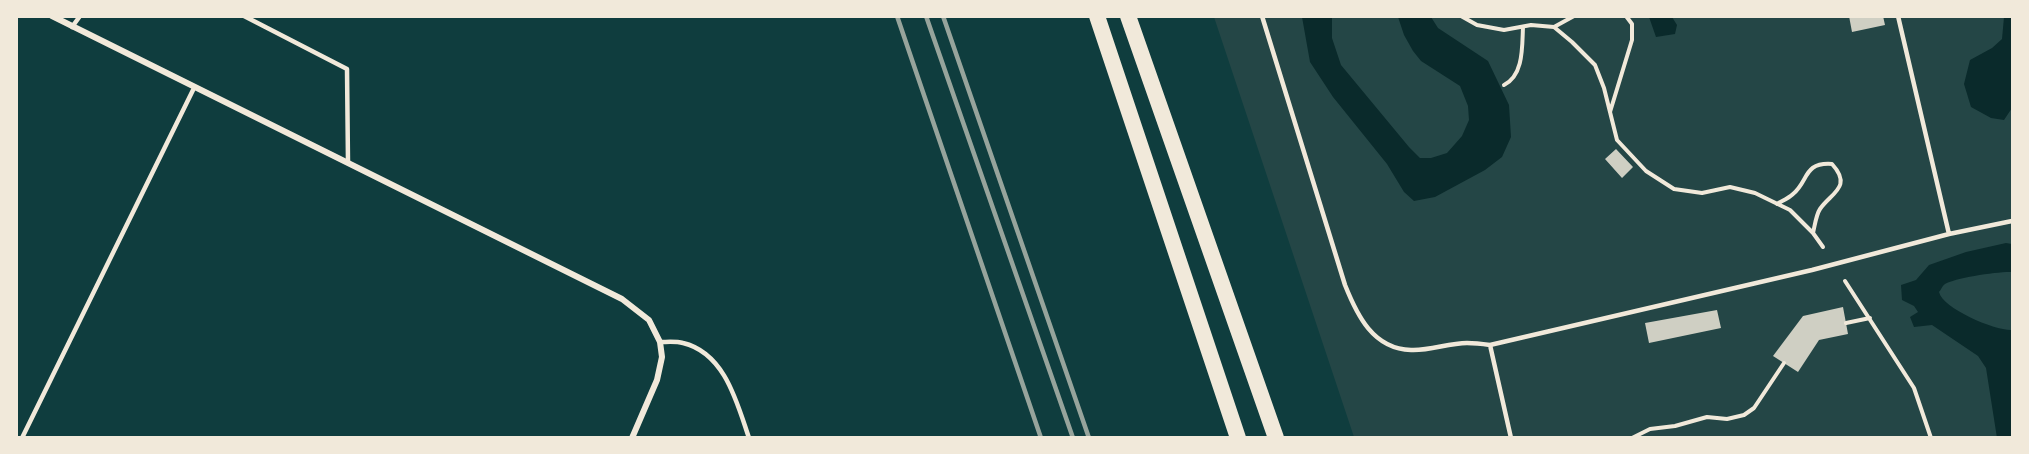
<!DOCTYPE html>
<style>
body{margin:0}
#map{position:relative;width:2029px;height:454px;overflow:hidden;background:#0f3d3e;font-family:"PT Sans",sans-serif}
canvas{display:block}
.frame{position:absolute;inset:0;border:18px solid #f1e9da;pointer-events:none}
</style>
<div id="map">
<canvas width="2029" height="454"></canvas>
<div class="frame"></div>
</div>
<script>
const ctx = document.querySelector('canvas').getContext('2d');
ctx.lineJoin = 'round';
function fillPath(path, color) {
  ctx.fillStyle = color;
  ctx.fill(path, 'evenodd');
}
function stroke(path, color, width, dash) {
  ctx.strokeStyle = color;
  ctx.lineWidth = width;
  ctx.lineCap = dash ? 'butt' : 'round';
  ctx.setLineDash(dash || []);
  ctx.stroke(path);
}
fillPath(new Path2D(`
 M1214 17H2012V437H1354Z`), '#244646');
fillPath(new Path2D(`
 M1302 17H1332V38L1341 65 1409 147 1420 158H1431L1447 153 1462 136 1469 120 1468 106 1460 86 1421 61 1413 51 1404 35 1398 17H1431L1438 28 1488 61 1509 105 1511 137 1502 157 1485 170 1435 197 1414 201 1404 192 1387 164 1333 97 1310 62Z
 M1649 17H1672L1677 25 1675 34 1656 37Z
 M2004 17H2012V108L2004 120 1991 118 1971 107 1964 84 1970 60 1992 48 2002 39Z
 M2006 243 2012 244V272C2000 271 1954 278 1945 284 1942 286 1941 290 1939 292 1943 309 1996 331 2012 330V437L1997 438 1986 368 1978 356 1932 325 1914 327 1910 317 1918 312 1914 306 1902 300 1901 285 1916 280 1929 265 1966 252Z`), '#0a2a2b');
fillPath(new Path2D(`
 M1849 16H1883L1885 25 1852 32Z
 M1616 149 1633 167 1622 178 1605 159Z
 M1843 307 1848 334 1819 340 1798 372 1773 356 1803 316Z
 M1717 310 1721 328 1649 343 1645 323Z`), '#cfcfc3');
stroke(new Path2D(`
 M1461 16 1477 25 1504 30 1531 25 1554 27 1572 42 1595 65 1604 88 1617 140 1646 171 1674 189 1702 193 1730 187 1755 193 1790 210 1813 233 1823 247
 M1554 27 1574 16
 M1504 85C1524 75 1522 46 1523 27
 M1610 112 1632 40V24L1626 16
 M1777 204C1782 201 1789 198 1793 194 1809 181 1803 162 1832 164 1853 187 1831 193 1820 209 1816 215 1815 225 1813 233
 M1845 281 1914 388 1931 438
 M1846 323 1870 318
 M1632 438 1650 429 1675 426 1707 417 1727 419 1744 415 1754 408 1784 363`), '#f1e9da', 4);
stroke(new Path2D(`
 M244 16 347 69 348 163
 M1262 16 1345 285C1357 315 1373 349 1411 350 1430 351 1448 343 1467 343 1474 343 1483 344 1490 345L1511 438
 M1898 16 1949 234
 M72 27 80 16
 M660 342C667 342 676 341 683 343 725 353 737 403 749 438
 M1490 345 1812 270 1949 234 2012 221
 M22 438 194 88`), '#f1e9da', 4.5);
stroke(new Path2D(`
 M52 16 622 299 649 320 660 342 662 357 657 380 632 438`), '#f1e9da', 6);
stroke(new Path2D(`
 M1097 16 1238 438
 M1128 16 1276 438`), '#f1e9da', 16);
stroke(new Path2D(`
 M897 16 1041 438
 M926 16 1073 438
 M943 16 1089 438`), '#97a49c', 4.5);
</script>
